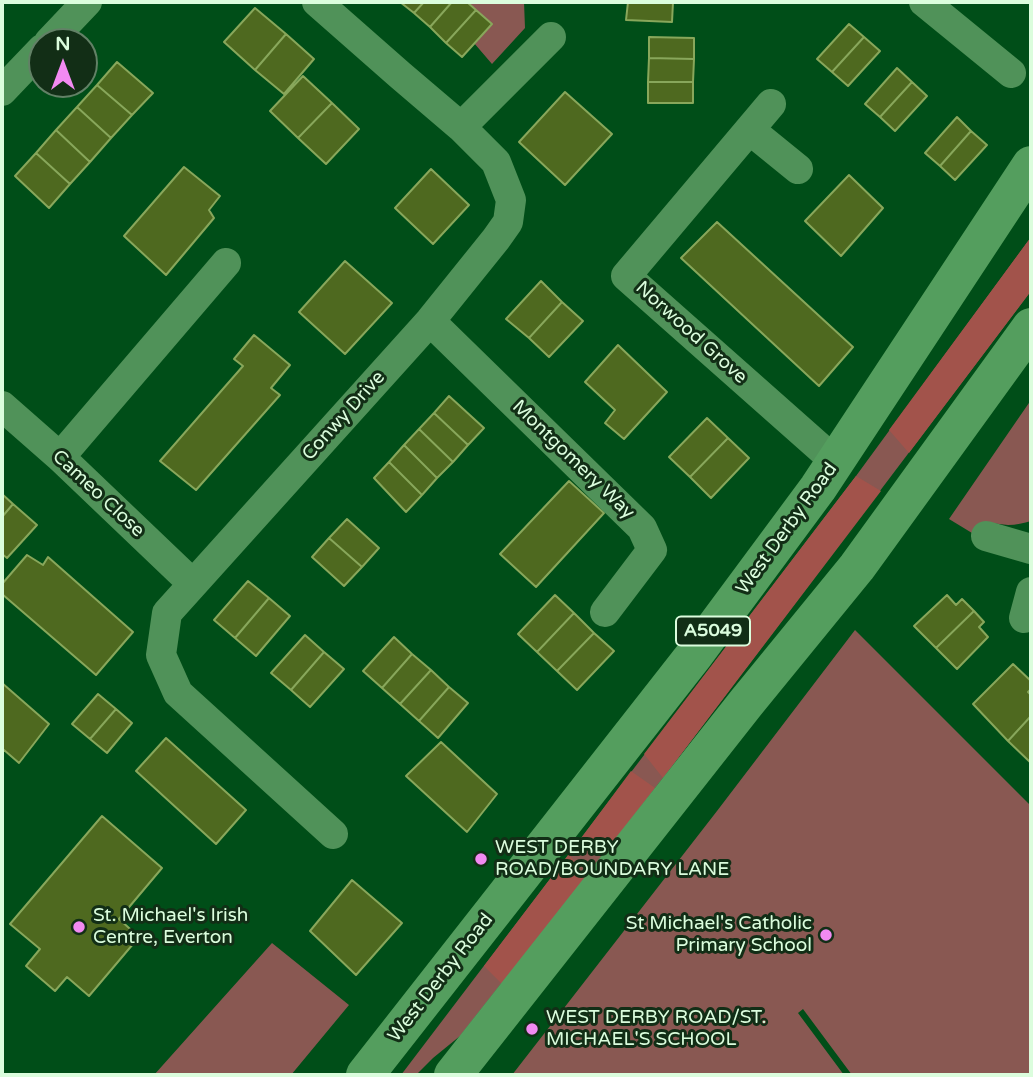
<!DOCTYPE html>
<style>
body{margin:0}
#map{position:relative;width:1033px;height:1077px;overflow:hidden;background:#004e18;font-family:"Varela Round",sans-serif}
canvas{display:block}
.frame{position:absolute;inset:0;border:4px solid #dbfddd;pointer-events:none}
.north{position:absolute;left:28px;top:28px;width:70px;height:70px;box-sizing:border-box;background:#122e16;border:2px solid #628166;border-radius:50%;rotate:0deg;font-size:19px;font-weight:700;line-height:28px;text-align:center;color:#dbfddd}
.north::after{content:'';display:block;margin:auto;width:24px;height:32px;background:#f28af2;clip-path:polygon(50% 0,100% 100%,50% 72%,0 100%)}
</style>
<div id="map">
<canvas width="1033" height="1077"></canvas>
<div class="frame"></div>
<div class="north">N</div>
</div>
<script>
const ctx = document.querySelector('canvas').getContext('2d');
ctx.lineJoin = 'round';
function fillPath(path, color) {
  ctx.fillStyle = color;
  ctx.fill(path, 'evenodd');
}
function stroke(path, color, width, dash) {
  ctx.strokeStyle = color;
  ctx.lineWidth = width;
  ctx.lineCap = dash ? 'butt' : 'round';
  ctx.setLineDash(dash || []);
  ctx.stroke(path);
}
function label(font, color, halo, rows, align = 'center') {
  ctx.font = font + ' "Varela Round",sans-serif';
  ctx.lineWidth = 6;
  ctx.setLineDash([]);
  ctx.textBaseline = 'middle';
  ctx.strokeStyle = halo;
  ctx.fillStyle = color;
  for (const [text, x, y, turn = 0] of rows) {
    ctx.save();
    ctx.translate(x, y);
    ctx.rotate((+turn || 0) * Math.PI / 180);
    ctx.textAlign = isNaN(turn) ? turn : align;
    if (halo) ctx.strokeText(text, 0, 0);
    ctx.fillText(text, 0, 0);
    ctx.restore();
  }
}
fillPath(new Path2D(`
 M467 2H524L525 28 492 64 474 43 492 24Z
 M1031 237V291L663 778 460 1036 433 1058 416 1075H401L856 476Z
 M1031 400V521C1024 523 1016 525 1008 525 995 524 980 519 972 533L949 519Z
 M855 630 1031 806V1075H852L803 1009 798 1013 844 1075H512L717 811Z
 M272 943 349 1005 291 1075H154Z`), '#895852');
fillPath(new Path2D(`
 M1031 237V291L909 453 889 430Z
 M856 476 881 491 663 778 644 754Z
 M631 771 655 788 603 856 582 837Z
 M569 854 586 878 504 986 484 966Z`), '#a2534b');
const building = new Path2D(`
 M400 2H424L414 13Z
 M424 2H452L430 27 414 13Z
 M452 2H467L476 10 446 43 430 27Z
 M628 2H673L672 22 626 20Z
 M255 8 286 34 255 70 224 42Z
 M476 10 492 24 462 57 446 43Z
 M849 24 864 37 832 72 817 59Z
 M286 34 314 59 284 94 255 70Z
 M649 37 694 38V59L649 58Z
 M864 37 880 51 848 86 832 72Z
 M649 58 694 59 693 82H648Z
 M117 62 153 93 132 115 97 85Z
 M897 68 912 82 880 117 865 104Z
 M303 76 332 103 298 138 270 111Z
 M648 82H693V103H648Z
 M912 82 927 96 895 131 880 117Z
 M97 85 132 115 111 138 77 107Z
 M565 92 612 134 565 185 519 142Z
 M332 103 359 129 326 164 298 138Z
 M77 107 111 138 90 162 56 130Z
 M957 117 971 131 940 166 925 153Z
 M56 130 90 162 70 184 36 153Z
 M971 131 987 145 955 180 940 166Z
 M36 153 70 184 49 208 15 176Z
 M184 167 220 196 209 210 214 218 166 275 124 236Z
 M431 169 469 205 433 244 395 208Z
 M849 175 883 208 841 256 805 221Z
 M717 222 853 347 819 386 681 258Z
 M345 261 392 303 345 354 299 312Z
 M541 281 562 302 529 338 506 319Z
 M562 302 583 321 549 357 529 338Z
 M254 335 290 365 271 388 280 395 196 490 160 461 243 366 234 359Z
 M618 345 667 392 624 439 605 423 615 410 585 382Z
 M449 396 484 428 468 445 434 413Z
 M434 413 468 445 453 462 419 429Z
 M707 418 728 438 690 477 669 457Z
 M419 429 453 462 437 478 404 445Z
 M728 438 749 458 711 498 690 477Z
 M404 445 437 478 422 495 389 462Z
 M389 462 422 495 406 512 374 478Z
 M569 481 604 513 536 587 500 554Z
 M2 494 13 504 2 517Z
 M13 504 37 525 7 558 2 554V517Z
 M347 519 379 548 362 567 329 538Z
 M329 538 362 567 344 586 312 557Z
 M27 555 43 565 48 557 133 632 96 675 2 594V584Z
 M248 581 269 598 235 638 214 620Z
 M555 595 574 613 537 652 518 634Z
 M947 595 956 605 962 599 974 611 936 648 914 626Z
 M269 598 290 616 256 656 235 638Z
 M974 611 984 622 979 627 988 637 957 669 936 648Z
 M574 613 594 633 557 671 537 652Z
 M594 633 614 651 577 690 557 671Z
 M305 635 324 652 291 690 271 673Z
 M394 637 412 654 382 688 363 671Z
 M324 652 344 669 310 707 291 690Z
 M412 654 431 670 400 704 382 688Z
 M1013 664 1031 681V689L1028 692 1031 695V716L1008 741 973 704Z
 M431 670 449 687 419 721 400 704Z
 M2 683 49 724 19 763 4 750 2 753Z
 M449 687 468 703 438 738 419 721Z
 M98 694 116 709 90 739 72 724Z
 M116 709 132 723 107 753 90 739Z
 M1031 716V763L1008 741Z
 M166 738 246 810 216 844 136 771Z
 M441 742 497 794 467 832 406 776Z
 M102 816 162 868 119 919 139 937 89 996 67 977 55 991 26 966 40 949 10 924Z
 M352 880 402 923 356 975 310 931Z`);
fillPath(building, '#4e691f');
stroke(building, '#88a75b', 2);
stroke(new Path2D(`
 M317 2 400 75 461 127 496 162 511 200 508 222 496 239 430 321 167 613 161 655 178 693 333 834
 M924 2 1011 73
 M49 42 87 2
 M2 91 42 49
 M771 104 626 276 836 462
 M461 127 551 37
 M750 130 798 169
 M430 321 642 528 652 550 605 612
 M2 406 60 457 193 584
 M60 457 226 263
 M986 536 1031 549
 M1024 618 1031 592`), '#509259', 30);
stroke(new Path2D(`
 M365 1075 695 654 818 488 1031 165
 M453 1075 746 703 857 567 1031 327`), '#549e5e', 38);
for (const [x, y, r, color] of [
 [481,859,7,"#f28af2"],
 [79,927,7,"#f28af2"],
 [826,935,7,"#f28af2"],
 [532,1029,7,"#f28af2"]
]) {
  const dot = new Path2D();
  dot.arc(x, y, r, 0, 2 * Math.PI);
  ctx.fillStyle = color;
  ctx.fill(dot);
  stroke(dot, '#122e16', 2.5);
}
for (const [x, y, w] of [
 [713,631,74]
]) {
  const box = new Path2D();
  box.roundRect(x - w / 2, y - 14.5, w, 29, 5);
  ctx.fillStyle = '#122e16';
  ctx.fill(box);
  stroke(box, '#dbfddd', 2);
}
label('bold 18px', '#dbfddd', null, [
 ["A5049",713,631]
]);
label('19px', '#dbfddd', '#122e16', [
 ["Norwood Grove",691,333,42],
 ["Conwy Drive",344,416,-48],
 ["Montgomery Way",573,460,44],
 ["Cameo Close",98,494,43],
 ["West Derby Road",787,529,-54],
 ["West Derby Road",441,978,-52]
]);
label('19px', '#dbfddd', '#122e16', [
 ["WEST DERBY",495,848],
 ["ROAD/BOUNDARY LANE",495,870],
 ["St. Michael's Irish",93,916],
 ["Centre, Everton",93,938],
 ["St Michael's Catholic",812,924,"right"],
 ["Primary School",812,946,"right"],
 ["WEST DERBY ROAD/ST.",546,1018],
 ["MICHAEL'S SCHOOL",546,1040]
], 'left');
</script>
